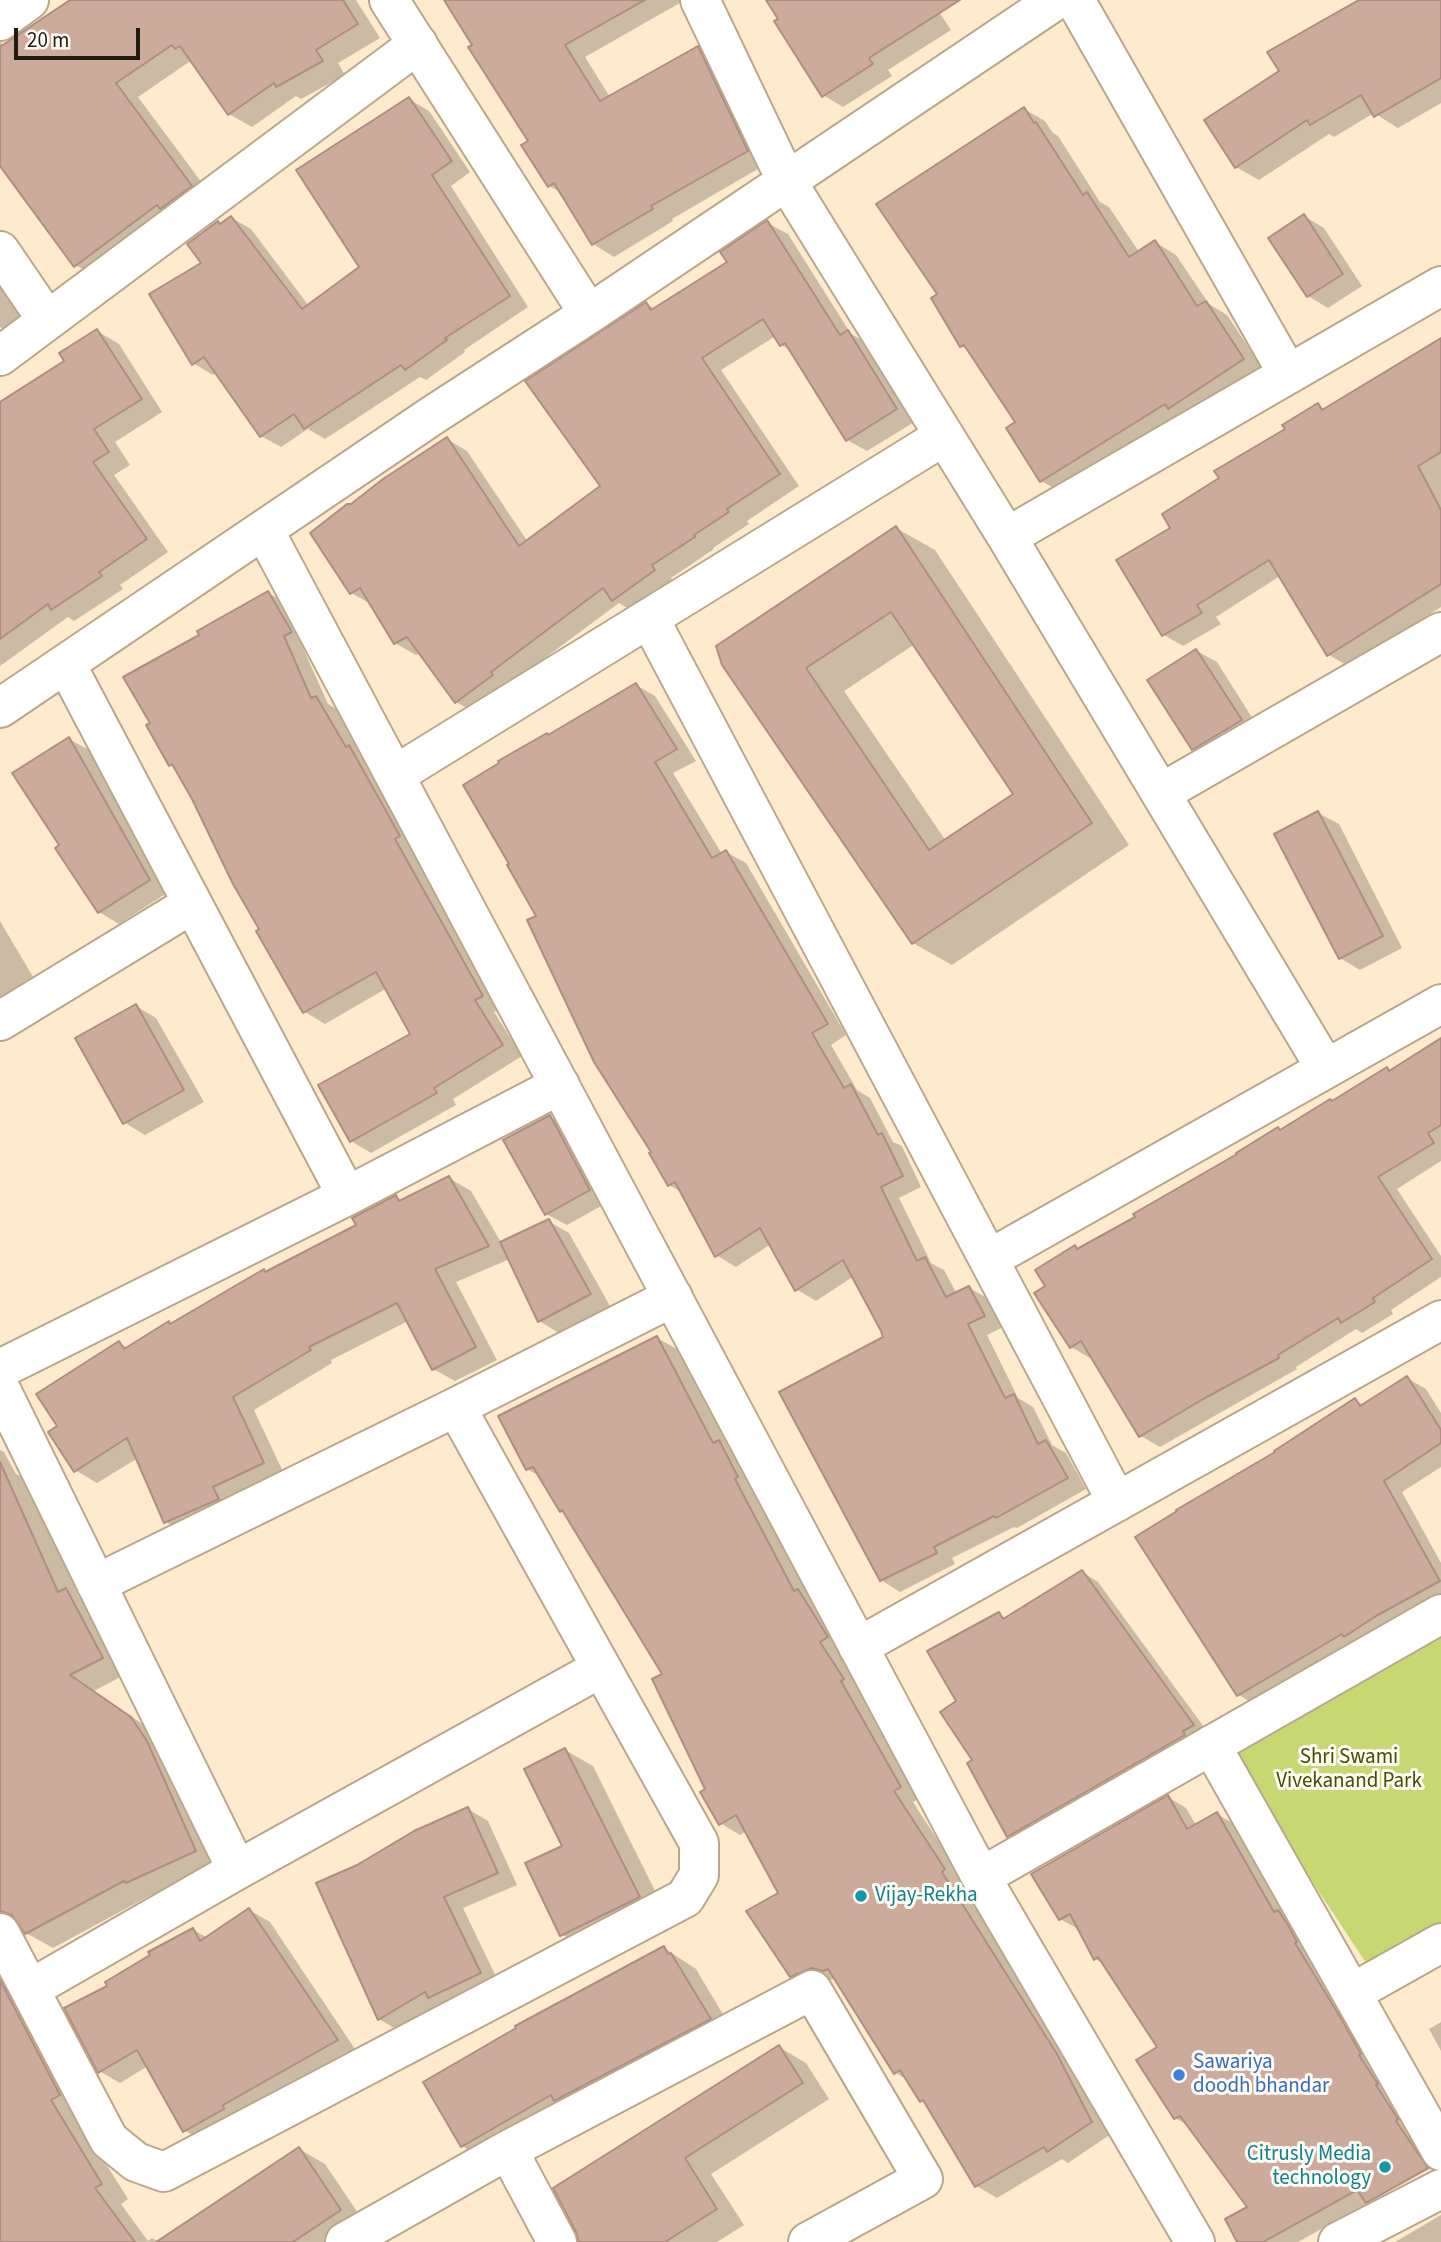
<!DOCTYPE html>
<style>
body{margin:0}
#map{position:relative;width:1441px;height:2242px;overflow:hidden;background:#feeacd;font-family:"Source Sans 3",sans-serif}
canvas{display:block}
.scale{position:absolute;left:14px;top:28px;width:126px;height:32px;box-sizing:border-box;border:4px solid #211a10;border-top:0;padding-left:9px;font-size:21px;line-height:24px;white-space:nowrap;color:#211a10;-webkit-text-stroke:5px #fefaf4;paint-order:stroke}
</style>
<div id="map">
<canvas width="1441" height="2242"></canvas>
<div class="scale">20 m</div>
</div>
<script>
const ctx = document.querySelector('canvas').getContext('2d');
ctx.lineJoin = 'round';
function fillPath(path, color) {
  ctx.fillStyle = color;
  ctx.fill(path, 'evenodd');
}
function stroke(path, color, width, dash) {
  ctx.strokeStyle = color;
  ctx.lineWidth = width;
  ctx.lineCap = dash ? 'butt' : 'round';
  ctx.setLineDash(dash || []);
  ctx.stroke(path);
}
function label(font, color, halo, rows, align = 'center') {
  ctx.font = font + ' "Source Sans 3",sans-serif';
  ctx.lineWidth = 6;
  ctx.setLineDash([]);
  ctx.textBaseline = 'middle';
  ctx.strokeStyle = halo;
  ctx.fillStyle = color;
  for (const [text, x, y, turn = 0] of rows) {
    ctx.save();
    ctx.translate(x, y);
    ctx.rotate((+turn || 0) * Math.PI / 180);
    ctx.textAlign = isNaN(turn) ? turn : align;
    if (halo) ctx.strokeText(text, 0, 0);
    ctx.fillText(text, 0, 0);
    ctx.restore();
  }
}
fillPath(new Path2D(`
 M1441 1615V1955L1384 1990 1216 1736Z`), '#c7d873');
fillPath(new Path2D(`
 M73 0H356L380 38 338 63 345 75 301 99 296 96 252 127 229 114 192 60 138 97 214 199 99 279 76 265 0 163V41L4 46Z
 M456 0H685L585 57 610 97 698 48 719 61 768 163 672 219 673 221 614 257 593 244 562 193 549 186 530 141 474 45Z
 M769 0H931L951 30 888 70 892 76 843 107 823 95Z
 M1361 0H1441V103L1398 128 1374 113 1334 137 1329 134 1259 180 1236 167 1281 72Z
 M409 99 429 111 470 172 451 186 528 307 464 350 465 352 426 380 420 377 325 439 308 429 281 447 261 436 217 372 213 375 193 363 203 263 222 225 232 218 251 229 309 306 361 267Z
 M1024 109 1045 121 1053 133 1058 136 1100 202 1109 207 1139 252 1155 242 1176 255 1209 304 1227 315 1265 372 1063 493 1041 481 1017 423 970 351 961 346 940 294Z
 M1304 216 1324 228 1362 286 1328 308 1308 296Z
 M767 223 788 234 851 334 869 344 916 421 867 451 847 440 791 350 781 345 776 336 721 370 799 486 747 521 749 524 713 548 714 549 671 578 674 582 634 612 619 603 510 684 476 713 456 702 420 652 416 655 395 643 373 605 351 593 352 506 447 439 467 451 528 542 603 487 646 304 655 309 729 262Z
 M0 271 30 317 8 332 0 327Z
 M97 331 119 344 162 412 115 442 130 465 114 475 168 552 120 585 123 589 74 621 68 617 0 666V404L67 361Z
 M1441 340V607L1348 666 1329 655 1280 576 1216 617 1221 624 1183 646 1164 635 1173 528 1221 478 1318 405 1326 410Z
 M896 528 935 550 1129 845 952 965 913 943 718 647ZM915 644 1015 794 946 841 844 691Z
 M268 593 289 604 311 643 303 648 328 704 337 709 502 1007 494 1012 522 1056 453 1099 456 1105 371 1153 351 1141 412 1035 387 988 325 1024 305 1012 177 768 170 765 202 636Z
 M1197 651 1217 662 1261 732 1213 760 1193 749Z
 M636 685 655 696 696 761 673 773 722 854 726 852 746 863 846 1035 831 1045 857 1090 870 1098 893 1142 902 1146 921 1187 899 1198 931 1263 944 1270 957 1294 969 1288 989 1299 1003 1327 987 1335 1018 1398 1033 1407 1052 1445 1066 1453 1086 1489 1017 1528 1014 1527 952 1558 955 1564 900 1592 881 1580 885 1338 854 1276 816 1301 796 1289 771 1244 736 1267 716 1255 683 1193 669 1185 538 916 549 736Z
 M69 739 89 750 170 891 119 924 99 912 62 846Z
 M1318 813 1339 824 1402 948 1360 970 1340 958Z
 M0 921 36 982 0 1003Z
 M136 1006 156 1018 204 1102 145 1135 125 1123 77 1039Z
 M1441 1042V1161L1397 1189 1441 1256V1277L1391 1310 1393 1314 1362 1333 1356 1329 1296 1367 1297 1369 1160 1447 1141 1436 1093 1357 1090 1358 1071 1347 1047 1287 1075 1247 1080 1249 1137 1217 1278 1129 1282 1131 1387 1069 1391 1072Z
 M550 1117 571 1128 610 1201 567 1225 546 1214Z
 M449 1178 471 1191 502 1244 548 1221 569 1233 610 1306 559 1333 539 1321 510 1259 456 1282 497 1360 455 1381 433 1369 408 1321 331 1360 332 1363 254 1410 285 1476 188 1535 166 1522 138 1458 97 1483 75 1470 59 1427 119 1343 128 1348 169 1323 172 1325 358 1225 396 1197 403 1201Z
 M657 1338 677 1349 729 1448 739 1454 754 1490 811 1598 818 1602 847 1649 839 1654 862 1691 860 1693 920 1798 913 1802 964 1881 960 1883 1076 2067 1111 2134 1068 2163 1062 2159 997 2198 977 2186 926 2102 922 2100 909 2081 896 2073 837 1980 833 1979 811 1987 791 1975 781 1893 746 1831 740 1835 720 1823 664 1675 566 1513 561 1510 541 1477 527 1469Z
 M1407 1378 1426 1389 1441 1413V1467L1402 1492 1441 1563V1601L1257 1706 1239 1695 1278 1453 1355 1400 1364 1405Z
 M0 1450 4 1452 16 1474 27 1480 79 1597 92 1605 128 1673 94 1691 157 1734 222 1866 154 1897 151 1895 53 1948 26 1933 22 1927 17 1928 76 2116 128 2199 121 2204 148 2241 152 2238 159 2242H0Z
 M1082 1572 1098 1582 1209 1734 1024 1845 1008 1836 974 1761 958 1702 999 1614 1007 1619Z
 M565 1750 593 1766 666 1913 589 1950 561 1934Z
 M1168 1797 1186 1808 1196 1825 1217 1814 1234 1824 1435 2166 1298 2242H1239L1250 2208 1191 2127 1175 2118 1159 2048 1105 1964 1095 1959 1078 1929 1060 1919Z
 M468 1809 488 1821 517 1885 463 1908 500 1985 399 2031 379 2019 358 1866Z
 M249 1910 270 1922 357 2052 204 2142 184 2130 148 2066 120 2083 99 2071 109 1986 193 1930 208 1938Z
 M664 1948 696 1969 734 2033 487 2160 462 2146Z
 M1441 2022V2051L1429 2029Z
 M779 2047 806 2063 829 2099 711 2174 744 2225 717 2242H580Z
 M299 2149 325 2164 366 2225 341 2242H160Z
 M1441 2215V2242H1395Z`), '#0003');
const building = new Path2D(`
 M70 0H343L358 24 316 50 323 61 276 87 274 83 228 115 180 46 175 49 172 45 116 83 192 186 160 209 157 205 74 267 0 166V47Z
 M444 0H645L565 45 600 101 698 46 748 151 651 206 653 209 592 245 554 183 548 187 521 145 528 141 468 47 472 45Z
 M766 0H960L869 58 873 64 822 97 774 21 778 19Z
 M1359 0H1441V78L1374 117 1361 95 1310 125 1307 120 1235 168 1204 120 1279 71 1267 52Z
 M409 97 452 161 432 175 510 296 445 338 447 340 405 370 401 365 304 429 294 414 260 437 204 357 192 365 149 294 201 263 187 244 218 221 220 224 231 216 302 309 359 267 296 170Z
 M1024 107 1034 123 1036 122 1083 195 1087 192 1129 257 1155 240 1197 306 1206 301 1244 359 1168 409 1165 404 1040 482 1006 428 1015 422 964 345 960 347 931 298 937 294 876 204Z
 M1304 214 1343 274 1307 297 1268 238Z
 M767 220 840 335 848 330 897 409 846 441 785 343 780 346 763 319 702 358 780 474 727 509 729 512 694 535 695 537 652 565 655 570 612 601 603 588 491 672 493 675 455 703 407 637 394 644 360 588 350 594 310 533 347 504H351L383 479 447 437 519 546 600 486 525 381 646 302 651 310 727 262 720 252Z
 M97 329 142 399 94 429 109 452 93 462 147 539 99 572 102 576 51 610 48 604 0 639V402L64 361 59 353Z
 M1441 338V452L1418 466 1441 510V584L1327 656 1269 560 1197 605 1202 613 1162 636 1116 560 1170 528 1162 514 1219 478 1214 471 1285 429 1282 425 1318 403 1322 410Z
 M896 526 1092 823 912 944 722 665 716 646ZM891 612 1013 794 929 850 806 668Z
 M268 591 292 632 284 636 311 698 316 696 346 747 349 745 400 836 395 839 483 996 475 1000 503 1045 434 1088 437 1093 350 1142 318 1085 410 1034 376 972 303 1013 256 931 259 929 233 884 192 799 172 764 169 766 146 725 150 723 123 677 199 635 197 631Z
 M1196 649 1242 720 1192 750 1147 680Z
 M636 683 677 749 655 762 712 858 726 850 828 1024 812 1033 844 1088 851 1084 878 1135 882 1133 903 1176 881 1187 917 1261 925 1257 946 1297 969 1286 985 1316 968 1324 1005 1398 1014 1394 1038 1444 1046 1440 1068 1478 996 1518 994 1516 934 1547 937 1553 880 1581 779 1392 883 1337 881 1331 843 1260 795 1291 760 1228 715 1257 675 1182 668 1186 649 1153 651 1152 594 1062 527 920 536 916 507 865 509 864 463 785 499 763 498 761 547 733 548 735Z
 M69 737 150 880 98 913 55 848 59 845 12 773Z
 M1318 811 1383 936 1339 959 1274 834Z
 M136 1004 184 1090 123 1124 75 1038Z
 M1441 1038V1125L1428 1133 1434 1143 1378 1177 1432 1259 1373 1298 1375 1302 1341 1323 1338 1318 1278 1355 1279 1358 1205 1398 1139 1437 1081 1341 1070 1348 1034 1293 1045 1286 1035 1270 1075 1245 1077 1249 1135 1217 1133 1214 1237 1154 1236 1153 1278 1127 1280 1130 1330 1099 1332 1101 1387 1067 1389 1071Z
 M550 1115 590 1190 545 1215 503 1140Z
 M449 1176 489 1246 435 1269 476 1347 432 1370 397 1303 309 1347 311 1350 233 1397 264 1463 213 1487 219 1499 164 1523 127 1438 74 1472 48 1432 57 1426 36 1394 119 1341 124 1349 169 1321 170 1324 264 1269 265 1272 356 1225 352 1218 396 1195 399 1201Z
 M549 1219 591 1294 538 1322 500 1242Z
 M657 1336 713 1443 719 1440 738 1477 735 1479 794 1591 798 1589 828 1637 820 1642 844 1679 841 1681 901 1787 894 1791 945 1869 942 1872 1057 2054 1092 2122 1047 2152 1044 2147 975 2187 923 2100 920 2102 900 2070 894 2074 828 1969 823 1971 812 1968 790 1977 746 1911 778 1893 736 1815 719 1825 700 1792 705 1789 652 1679 662 1674 562 1510 560 1512 533 1467 526 1470 498 1416Z
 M1407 1376 1441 1430V1443L1384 1481 1440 1581 1376 1616 1344 1637 1342 1634 1237 1696 1135 1537 1177 1511 1176 1510 1275 1452 1274 1451 1355 1398 1360 1406Z
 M0 1462 58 1592 66 1588 103 1658 70 1675 131 1717 147 1741 196 1851 126 1883 124 1881 25 1934 12 1915 0 1911Z
 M1082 1570 1194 1725 1183 1731 1185 1735 1007 1837 967 1763 972 1760 940 1712 956 1701 927 1651 999 1612 1003 1619Z
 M565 1748 640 1897 560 1936 525 1863 562 1846 524 1769Z
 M1168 1795 1187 1829 1217 1812 1274 1912 1278 1910 1288 1925 1297 1942 1295 1943 1342 2020 1361 2054 1359 2055 1378 2084 1376 2085 1398 2119 1396 2121 1428 2168 1366 2203 1357 2190 1263 2242H1237L1225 2219 1247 2207 1180 2116 1174 2119 1136 2060 1157 2047 1098 1957 1094 1960 1070 1914 1059 1920 1031 1874Z
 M468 1807 498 1873 444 1897 481 1973 428 1998 425 1992 378 2020 316 1883 357 1865 414 1831Z
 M249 1908 338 2040 223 2105 224 2109 183 2132 137 2050 98 2073 64 2008 107 1986 105 1982 150 1955 148 1952 193 1928 200 1941Z
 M664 1946 668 1954 671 1953 711 2019 554 2101 551 2095 461 2147 423 2082 516 2028 515 2026Z
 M0 1980 60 2095 51 2100 102 2184 95 2188 135 2242H0Z
 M779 2045 803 2083 685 2158 717 2209 665 2242H579L576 2232 553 2188Z
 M299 2147 341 2210 293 2242H156Z`);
fillPath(building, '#ccaa9c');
stroke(building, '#af8e81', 2);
const minor = new Path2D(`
 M389 0 589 314
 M700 0 786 180 1007 537 1326 1069
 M1075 0 1288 374
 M0 21 29 0
 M0 251 47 320
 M0 356 418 44
 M264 530 981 1877 1195 2242
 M1007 537 1441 286
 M649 618 1117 1502
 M66 664 347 1196
 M0 708 433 415 589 314 1056 0
 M395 775 944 436
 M1161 793 1441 632
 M0 1021 192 904
 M989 1259 1441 1004
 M0 1369 347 1196 560 1085
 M0 1388 237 1870
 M96 1584 456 1407 673 1297
 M858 1647 1441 1320
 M1211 1745 1441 2151
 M981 1877 1441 1614
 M0 1933 109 2140 136 2162 164 2172 685 1898 699 1875V1843L456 1407
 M30 1989 237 1870 601 1668
 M1352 1993 1441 1943
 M508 2150 557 2242
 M345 2242 508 2150 812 1990 923 2179 808 2242
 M1338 2242 1441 2189`);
stroke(minor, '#baa78b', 42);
stroke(minor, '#fff', 38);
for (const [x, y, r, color] of [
 [861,1896,7,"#0f9aa8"],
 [1179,2075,7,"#3f7fe0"],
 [1385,2167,7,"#0f9aa8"]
]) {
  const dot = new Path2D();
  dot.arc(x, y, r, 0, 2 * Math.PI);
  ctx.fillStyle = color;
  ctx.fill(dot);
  stroke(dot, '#fefaf4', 2.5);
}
label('21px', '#454f00', '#fefaf4', [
 ["Shri Swami",1349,1758],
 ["Vivekanand Park",1349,1782]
]);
label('21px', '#0d838f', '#fefaf4', [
 ["Vijay-Rekha",875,1896],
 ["Citrusly Media",1371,2155,"right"],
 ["technology",1371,2179,"right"]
], 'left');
label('21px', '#366cbe', '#fefaf4', [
 ["Sawariya",1193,2063],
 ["doodh bhandar",1193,2087]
], 'left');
</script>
